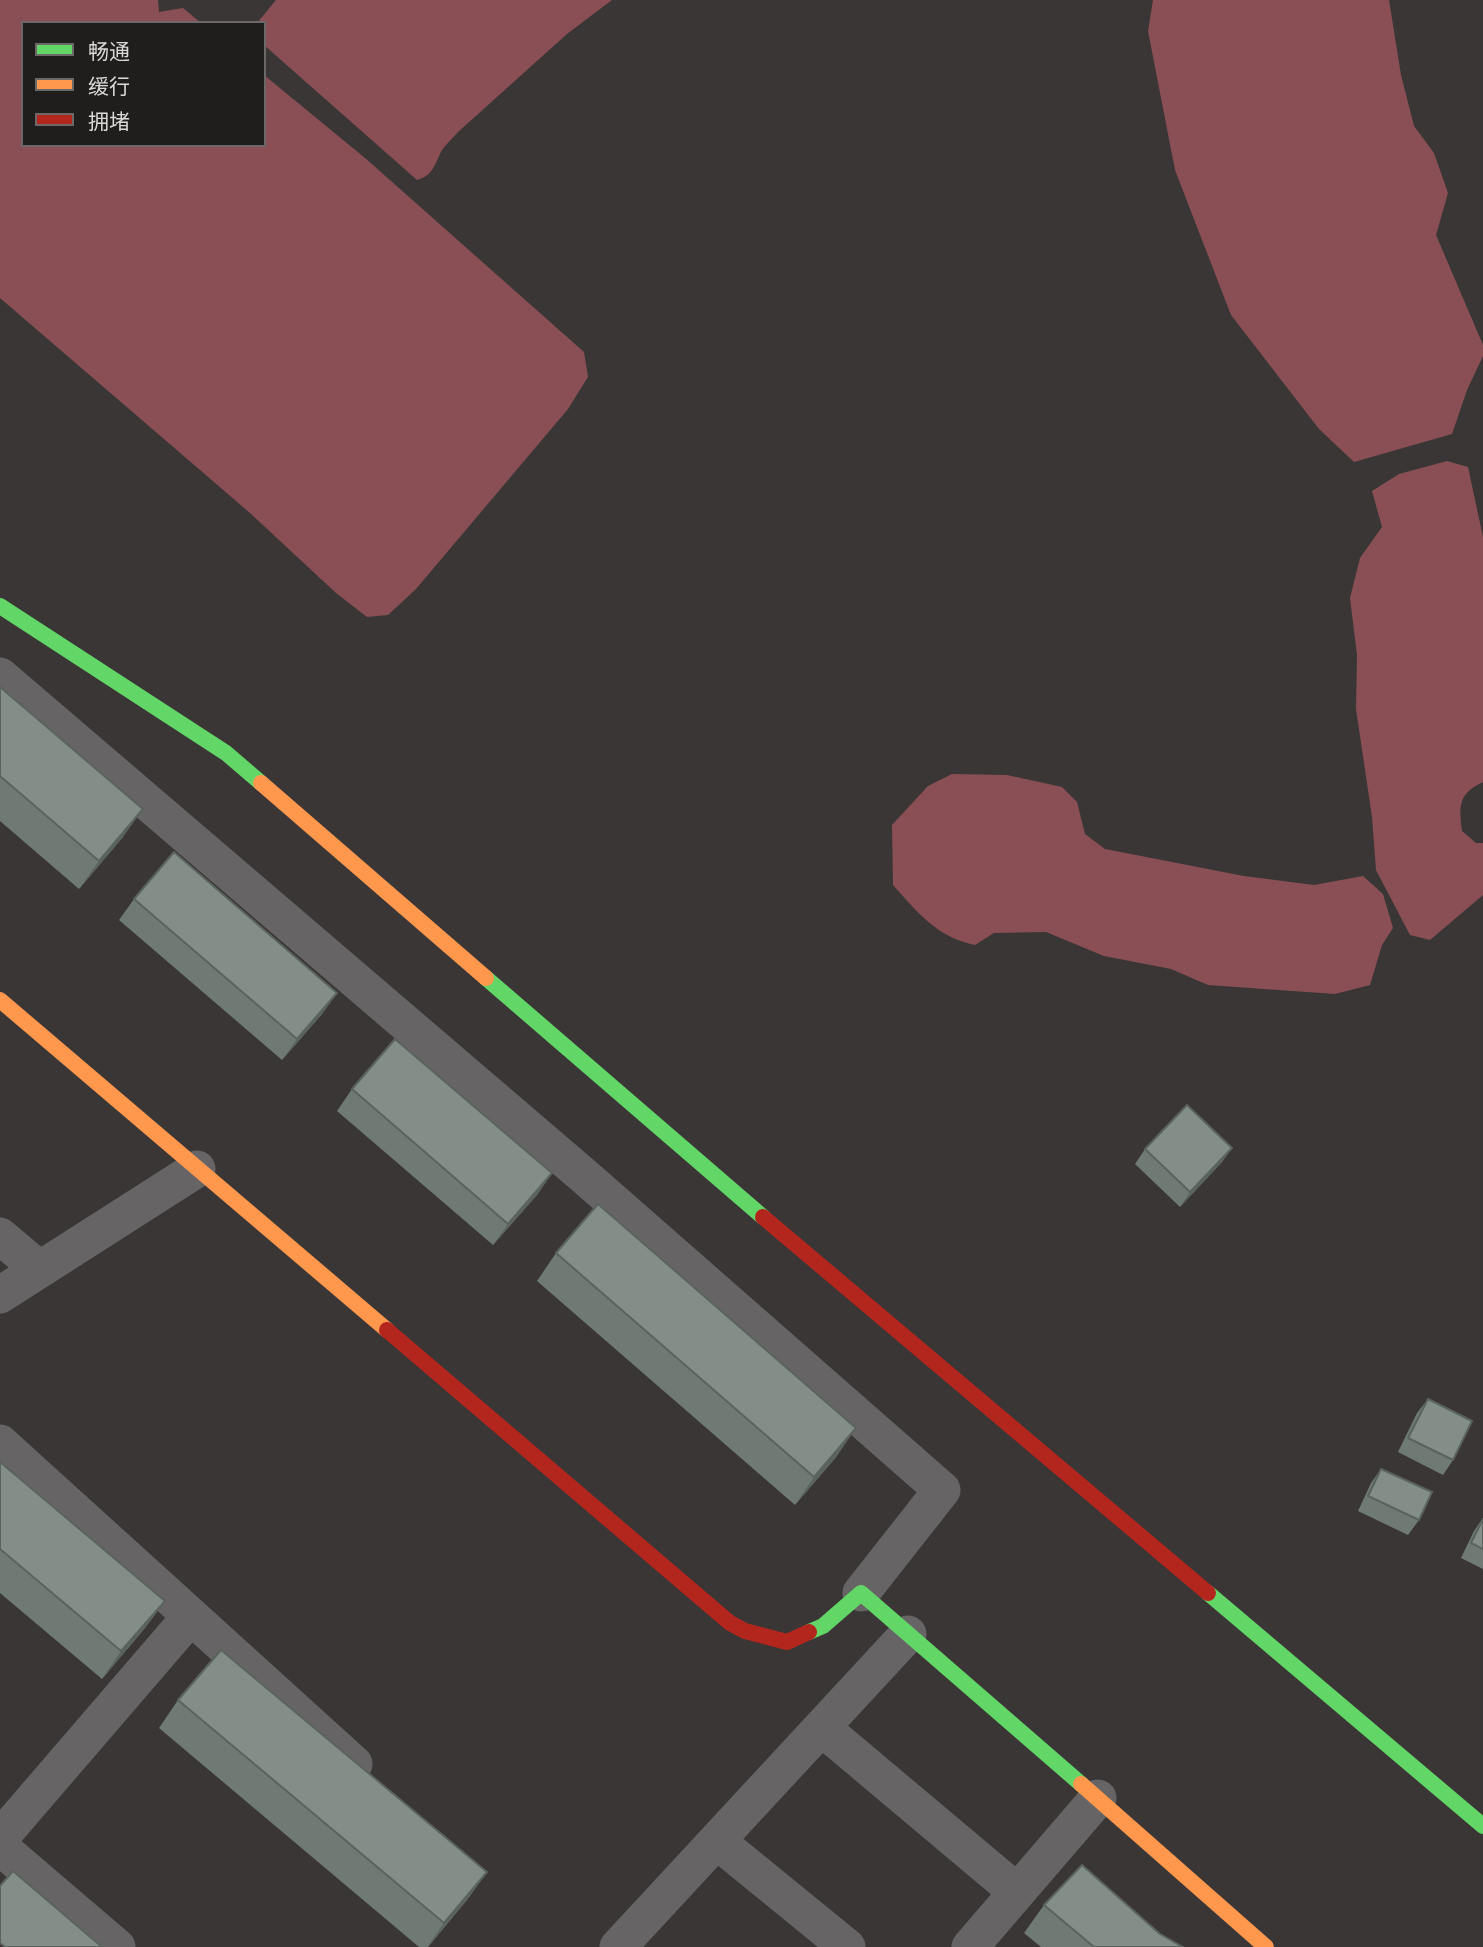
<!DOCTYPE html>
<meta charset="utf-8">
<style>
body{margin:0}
#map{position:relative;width:1483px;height:1947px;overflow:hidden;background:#3a3636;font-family:Merriweather,"Noto Sans SC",serif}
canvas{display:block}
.legend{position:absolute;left:21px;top:21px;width:245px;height:126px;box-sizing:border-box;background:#201d1d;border:2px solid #6c6868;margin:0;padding:9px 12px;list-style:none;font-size:21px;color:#ddd8d8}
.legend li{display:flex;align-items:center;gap:14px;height:35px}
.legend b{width:35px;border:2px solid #6c6868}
</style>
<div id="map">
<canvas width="1483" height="1947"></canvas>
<ul class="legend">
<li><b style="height:9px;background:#63d668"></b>畅通</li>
<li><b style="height:9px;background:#ff974d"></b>缓行</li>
<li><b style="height:9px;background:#b3261e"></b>拥堵</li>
</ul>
</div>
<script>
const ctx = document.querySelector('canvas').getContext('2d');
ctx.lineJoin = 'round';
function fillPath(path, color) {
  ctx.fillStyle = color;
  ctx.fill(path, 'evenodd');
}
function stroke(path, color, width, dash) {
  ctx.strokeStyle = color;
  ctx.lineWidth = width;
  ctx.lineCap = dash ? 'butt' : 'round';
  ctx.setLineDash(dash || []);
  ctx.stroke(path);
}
fillPath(new Path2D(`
 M0 0H158L159 12 183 8 201 23H23V145H264V75L365 158 584 352 588 377 568 409 416 589 388 615 367 617 336 593 250 513 0 298Z
 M276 0H612L567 34 458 132C453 138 446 144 442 150 434 165 434 175 417 180L264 45V23H257Z
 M1153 0H1389L1401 75 1414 126 1434 153 1448 193 1436 235 1483 345V356L1467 390 1452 434 1354 462 1319 429 1231 315 1175 170 1148 31Z
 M1447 461 1468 467 1483 537V782C1458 794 1459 805 1462 831L1476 843H1483V895L1430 940 1410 935 1376 870 1372 817 1356 709 1357 655 1350 598 1360 558 1382 527 1372 491 1399 474Z
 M952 774 1007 775 1062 787 1077 802 1085 834 1105 849 1244 876 1314 885 1363 876 1383 894 1393 928 1382 945 1370 985 1335 994 1208 985 1171 969 1104 956 1046 932 994 933 975 945C937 937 918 913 893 885L892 825 928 786Z`), '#8a4f54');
stroke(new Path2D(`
 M0 676 584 1176 942 1490 861 1593
 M0 1236 39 1269
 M0 1295 197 1169
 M0 1443 354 1764
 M822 1728 1017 1892
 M0 1838 191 1616
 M717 1841 847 1947
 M0 1847 117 1947
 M618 1947 908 1634
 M970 1947 1098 1798`), '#666464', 37);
stroke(new Path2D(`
 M0 606 226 753 261 783
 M486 978 763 1217
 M1208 1593 1483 1826
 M809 1632 823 1626 861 1593 1081 1784`), '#63d668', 16);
stroke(new Path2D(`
 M261 783 486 978
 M0 1000 387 1330
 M1081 1784 1266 1947`), '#ff974d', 16);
stroke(new Path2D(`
 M763 1217 1208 1593
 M387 1330 730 1623 745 1631 787 1642 809 1632`), '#b3261e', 16);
fillPath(new Path2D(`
 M0 687 123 837 79 889 0 821Z
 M134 899 337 993 322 1014 282 1060 119 920Z
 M352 1089 552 1173 537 1195 493 1245 337 1111Z
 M1232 1148 1222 1162 1180 1207 1135 1164 1145 1149Z
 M556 1253 837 1456 795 1505 537 1281Z
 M1428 1399 1453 1460 1443 1475 1398 1452 1417 1413Z
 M0 1462 165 1601 145 1628 102 1679 0 1593Z
 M1381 1469 1419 1520 1408 1535 1358 1511 1371 1483Z
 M1483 1518V1569L1461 1558 1474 1531Z
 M178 1700 487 1872 467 1900 428 1947H419L159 1728Z
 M1044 1905 1160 1934 1183 1947H1041L1024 1933Z`), '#707a74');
fillPath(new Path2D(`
 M143 809 123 837 79 889 99 861Z
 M337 993 322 1014 282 1060 297 1039Z
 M1232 1148 1222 1162 1180 1207 1190 1192Z
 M552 1173 537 1195 493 1245 508 1224Z
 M856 1428 837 1456 795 1505 814 1477Z
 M165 1601 145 1628 102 1679 121 1651Z
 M487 1872 467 1900 427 1947 444 1923Z`), '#5b635e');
const building = new Path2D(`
 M0 687 143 809 99 861 0 776Z
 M174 852 337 993 297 1039 134 899Z
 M395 1039 552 1173 508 1224 352 1089Z
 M1187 1105 1232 1148 1190 1192 1145 1149Z
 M598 1204 856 1428 814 1477 556 1253Z
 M1428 1399 1472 1421 1453 1460 1408 1438Z
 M0 1462 165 1601 121 1651 0 1549Z
 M1381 1469 1432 1492 1419 1520 1368 1496Z
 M1483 1519V1549L1471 1543Z
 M221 1650 487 1872 444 1923 178 1700Z
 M1082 1865 1160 1934 1183 1947H1094L1044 1905Z
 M13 1871 102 1947H5L0 1943V1886Z`);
fillPath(building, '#828e87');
stroke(building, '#5b635e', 2);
</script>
